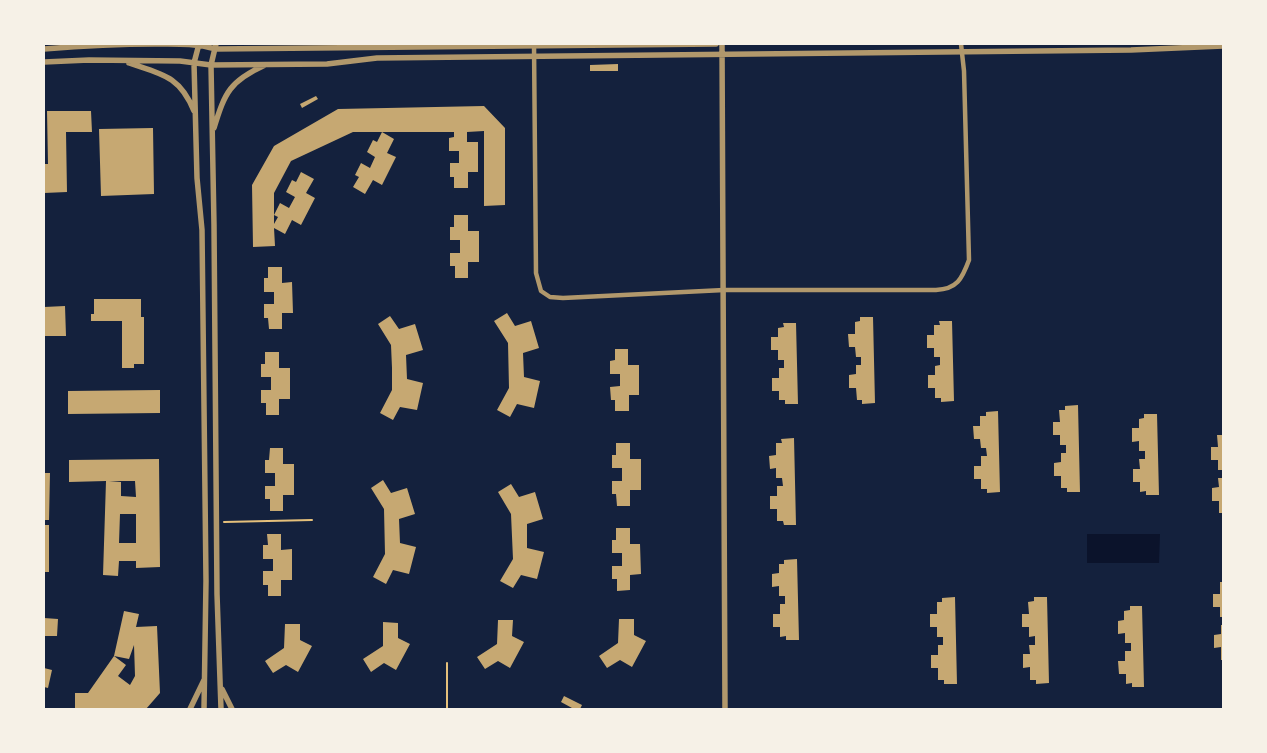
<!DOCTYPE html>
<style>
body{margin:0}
#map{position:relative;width:1267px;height:753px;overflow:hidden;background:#14213d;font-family:"Exo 2",sans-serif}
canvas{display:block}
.frame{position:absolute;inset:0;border:45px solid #f6f1e7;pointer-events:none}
</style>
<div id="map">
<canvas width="1267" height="753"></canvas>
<div class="frame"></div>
</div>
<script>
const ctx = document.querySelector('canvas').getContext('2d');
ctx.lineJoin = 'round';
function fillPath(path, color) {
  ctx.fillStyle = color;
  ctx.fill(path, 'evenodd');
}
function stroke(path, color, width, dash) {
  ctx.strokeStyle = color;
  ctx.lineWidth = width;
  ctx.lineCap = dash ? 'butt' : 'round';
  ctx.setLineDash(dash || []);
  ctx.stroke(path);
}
fillPath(new Path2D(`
 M1087 534H1160L1159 563H1087Z`), '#0b132b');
fillPath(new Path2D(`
 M618 64V71H590V65Z
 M316 96 318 99 302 108 300 104Z
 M484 106 505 128V205L484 206V131L467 132V142H478V172H468V188H454V177H450V163H459V151H449V138L454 137V132H353L291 161 274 193V224L278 217 274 215 280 203 289 208 295 197 286 192 292 180 296 182 301 172 314 179 306 193 315 198 301 225 292 220 285 234 274 228 275 246 253 247 252 185 274 146 338 109Z
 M47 111H91L92 132H66L67 192 44 193V164H48Z
 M153 128 154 194 101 196 99 129Z
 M382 132 394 139 387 153 396 157 382 185 373 180 365 194 353 187 359 177 355 175 361 163 370 168 375 157 367 152 373 140 377 142Z
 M454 215H468V231H479V262H468V278H455V266H450V253H460V240H450V227H454Z
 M268 267H282V283L292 282 293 313H282V329H269L268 318H264V304H274V292H264V278H268Z
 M94 299H141V317H144V364H134V368H122V321H91V314H94Z
 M65 306 66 336H44V307Z
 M507 313 515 326 531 321 539 348 523 353 524 377 540 381 534 408 517 404 510 417 497 410 509 388 508 343 494 321Z
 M390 316 399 329 415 324 423 350 406 355 407 379 423 383 417 410 400 407 393 420 380 413 392 390V368L391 345 378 324Z
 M860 317H873L875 403 862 404V400H857L856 388H849V375L856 374V365H861V357H856L855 347H849L848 334H855V322L860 321Z
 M939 321H952L954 401 941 402V398H935V388H928V375H935V366L940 365V357H934V348H927V335H934V325H940Z
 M783 323H796L798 404H785V400H779V391H772V378H779V368H784V360H778V350H771V337H778V328L784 327Z
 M615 349H628V365H639V395H629V411H615V400H611L610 387 620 386V374H610V361L615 360Z
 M265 352H279V368H290V399H279V415H266V403H261V390H271V377H261V364H265Z
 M160 390V413L68 414V391Z
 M1078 405 1080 492H1067V488H1061V476H1054V463L1061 462V453H1066V445H1060V435H1053V422H1060L1059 410H1065V406Z
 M998 411 1000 492 987 493V489H981V479H974V466H981V456H987L986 448H981L980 439H974L973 426H980V416H986V412Z
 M1144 414H1157L1159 495H1146V491L1140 492V482H1133V469H1140L1139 459H1145V451H1139V441L1132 442V428H1139V419L1144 418Z
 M1217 435H1223V470H1218V460H1211V447H1218Z
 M794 438 796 525H784L783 521H777V509H770V496H777V486H783L782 478H776V468L770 469 769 456 776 455V443H782L781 439Z
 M616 443H630V459H641V490H630V506H617L616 494H612V481H622V468H612V455H616Z
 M270 448H283V464H294V495H283V511H270V499H265V486H275V473H265V460H269Z
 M159 459 160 567 136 568V561H119L118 576 103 575 106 481 69 482V460ZM109 481H135L136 497 121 496V482ZM120 514H136V543H119Z
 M44 473H50L49 520H44Z
 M1218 478H1223V513H1219V501H1212V488L1219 487Z
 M383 480 391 493 407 488 415 514 399 519 400 543 416 547 409 574 393 570 386 584 373 577 385 554 384 509 371 488Z
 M511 484 519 497 535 492 543 519 527 524V548L544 552 537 579 521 575 513 588 500 581 513 559 511 514 498 492Z
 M44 525H49V572H44Z
 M616 528H630V544H640L641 574 630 575V590L617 591V579H612V566H622V553H612V540H616Z
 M267 534H281V550L292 549V580H281V596H268V585H263V571H273V559H263V545H268Z
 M797 559 799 640H786V636L780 637V627H773V614H780V604H785V596H779V586L772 587V574L779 573V564H784V560Z
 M1220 582H1223V617H1220V607H1213V594H1220Z
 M955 597 957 684H944V680H938V668H931V655H938V645H943V637H937V627H930V614H937V602H942V598Z
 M1034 597H1047L1049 683 1036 684V680H1030V667L1023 668V654H1030L1029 645H1035V636L1029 637V627H1022V614H1029L1028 602 1034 601Z
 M1130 606H1142L1144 687H1132V683L1126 684V674H1119L1118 661H1125V651H1131V643H1125V633L1118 634V621L1124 620V611L1130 610Z
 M124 611 139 614 136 627 157 626 160 693 146 709H75V693H88L114 656 126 665 118 676 130 685 135 676 134 645 129 659 114 656Z
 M44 618 58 619 57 636H44Z
 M619 619H634V635L646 641 632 667 620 660 607 668 599 656 618 643Z
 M498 620H513L512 636 524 642 510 668 498 661 485 669 477 657 497 644Z
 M383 622 398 623V638L410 644 396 670 384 663 371 672 363 659 383 646Z
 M285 624H300V640L312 646 298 672 286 665 273 673 265 661 284 648Z
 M1221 625H1223V660H1221V647L1214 648V635L1221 634Z
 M44 668 52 670 48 688 44 687Z
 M564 696 582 705 580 709H572V708L561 702Z`), '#c6a872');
stroke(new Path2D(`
 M224 522 312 520
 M447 663V709`), '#e5c07b', 2);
stroke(new Path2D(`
 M534 44 536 273 541 291 550 297 563 298 724 290H936C957 289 962 279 969 260L964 71 961 44`), '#b1986c', 4.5);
stroke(new Path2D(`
 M199 44 194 63 197 178 202 230 206 581 204 709
 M216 44 211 65 214 225 217 594 221 709
 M722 44 725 709
 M44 49C81 46 118 44 155 44 176 44 195 43 216 49L716 44
 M44 62 89 60 180 61 211 65 327 64 377 58 1131 50 1223 46
 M129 63C162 74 180 76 194 111
 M214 128C225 92 230 81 265 65
 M222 689 232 709
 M190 709 204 680`), '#b1986c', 5.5);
</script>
